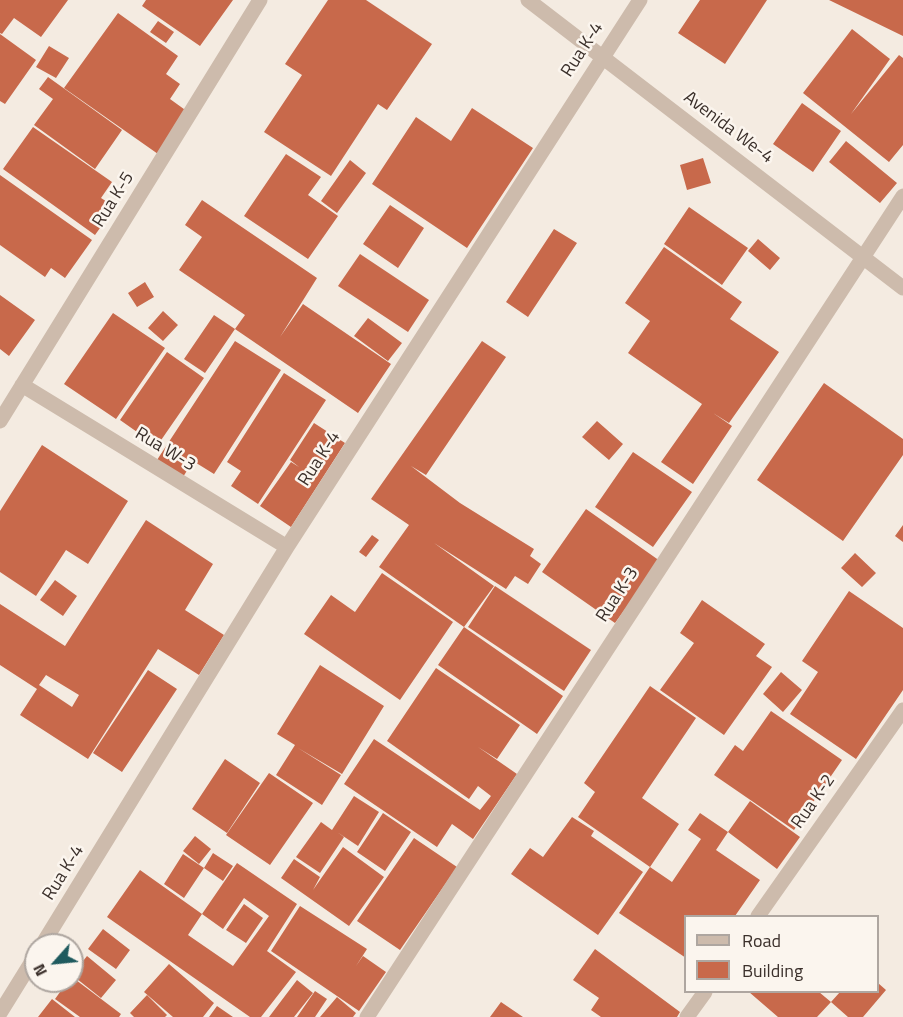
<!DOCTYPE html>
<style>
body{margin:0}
#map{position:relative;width:903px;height:1017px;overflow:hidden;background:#f4ebe1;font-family:"Titillium Web",sans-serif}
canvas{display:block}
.legend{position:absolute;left:684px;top:915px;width:195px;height:78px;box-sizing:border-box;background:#fbf5ee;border:2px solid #aea6a0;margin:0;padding:8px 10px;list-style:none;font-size:18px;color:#3b302b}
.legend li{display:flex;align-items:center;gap:12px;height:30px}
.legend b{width:30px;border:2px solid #aea6a0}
.north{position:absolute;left:24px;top:933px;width:60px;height:60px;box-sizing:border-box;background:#fbf5ee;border:2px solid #aea6a0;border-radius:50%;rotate:243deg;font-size:16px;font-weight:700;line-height:24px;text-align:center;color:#3b302b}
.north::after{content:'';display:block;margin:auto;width:21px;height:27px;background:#1f5a5e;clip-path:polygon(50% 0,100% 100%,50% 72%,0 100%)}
</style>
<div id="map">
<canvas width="903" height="1017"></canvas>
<ul class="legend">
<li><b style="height:8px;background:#cdbbac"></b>Road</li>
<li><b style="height:16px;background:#c8694b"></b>Building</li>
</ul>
<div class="north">N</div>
</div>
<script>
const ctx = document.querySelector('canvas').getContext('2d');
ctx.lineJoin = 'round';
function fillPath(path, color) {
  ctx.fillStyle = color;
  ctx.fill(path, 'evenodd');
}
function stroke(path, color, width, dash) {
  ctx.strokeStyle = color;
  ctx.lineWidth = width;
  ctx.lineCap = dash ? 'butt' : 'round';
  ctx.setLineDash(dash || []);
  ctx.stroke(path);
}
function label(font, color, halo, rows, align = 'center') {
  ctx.font = font + ' "Titillium Web",sans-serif';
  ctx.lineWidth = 5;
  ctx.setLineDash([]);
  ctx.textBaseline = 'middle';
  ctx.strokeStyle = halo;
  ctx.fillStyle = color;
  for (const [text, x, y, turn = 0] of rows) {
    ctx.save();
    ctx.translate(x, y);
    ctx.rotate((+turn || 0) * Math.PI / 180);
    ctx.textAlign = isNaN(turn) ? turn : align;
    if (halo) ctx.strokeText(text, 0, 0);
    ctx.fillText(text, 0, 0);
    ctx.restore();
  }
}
fillPath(new Path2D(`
 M0 0H68L41 37 14 18 2 34 0 33Z
 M146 0H233L200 46 142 6Z
 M328 0H366L432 44 387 110 378 104 331 176 264 132 302 75 285 64Z
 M700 0H767L725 64 678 33Z
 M829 0H903V36Z
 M118 13 178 56 166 74 180 84 170 99 188 112 158 154 64 88Z
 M158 21 174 32 166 43 150 32Z
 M852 29 890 59 851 114 899 55 903 58V145L889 162 803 93Z
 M0 34 36 60 5 104 0 101Z
 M49 46 69 58 56 78 36 67Z
 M48 77 122 130 95 169 34 125 53 99 39 89Z
 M802 103 841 131 813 172 773 144Z
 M472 108 533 148 467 248 372 184 416 117 451 141Z
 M33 127 112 182 101 198 115 207 95 235 3 169Z
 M846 141 897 183 880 203 829 162Z
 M286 154 321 177 308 195 338 216 308 259 244 216Z
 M703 158 711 183 687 190 680 165Z
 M350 160 366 173 337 213 321 201Z
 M0 175 92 240 65 278 51 268 45 277 0 245Z
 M202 200 317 278 280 337 303 304 391 364 358 413 235 329 245 315 179 270 202 237 185 225Z
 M390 205 424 228 398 268 363 244Z
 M689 207 748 248 722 285 664 244Z
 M554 229 577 243 528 317 506 302Z
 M758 239 780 258 770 270 748 251Z
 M664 247 742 302 730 319 779 352 729 423 713 413 732 426 693 484 661 462 702 404 628 353 650 321 625 303Z
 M360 254 429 300 408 332 338 286Z
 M145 282 154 297 137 307 128 293Z
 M0 295 35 320 9 356 0 349Z
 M163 311 178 325 163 341 148 328Z
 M113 313 165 348 116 419 64 384Z
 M214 315 235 329 205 373 184 359Z
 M368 318 402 343 388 361 354 336Z
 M235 341 281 370 214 474 193 461 183 477 157 460Z
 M482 341 506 357 426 475 411 466 460 503 534 549 530 556 541 564 528 584 515 576 506 589 434 543 494 586 464 627 379 567 409 525 371 499Z
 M167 352 204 378 157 446 120 420Z
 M284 373 326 400 258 504 231 486 241 471 227 462Z
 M824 383 903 439V455L843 541 757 480Z
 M597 421 623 444 609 460 582 437Z
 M314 423 345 443 291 527 260 506 291 462 299 467 290 460Z
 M42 445 128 501 88 564 66 550 36 596 0 572V511Z
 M633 452 692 492 653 547 595 507Z
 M586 509 660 561 615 623 542 572Z
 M146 520 213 564 185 610 224 635 199 675 158 649 88 759 20 715 37 689 0 665V604L65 646ZM46 675 79 695 72 707 39 685Z
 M903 525V542L895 536Z
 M372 535 379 540 366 557 359 552Z
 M855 553 876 573 862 587 841 568Z
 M382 573 453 622 400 700 304 634 331 595 355 612Z
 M55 580 77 596 63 616 40 600Z
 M495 586 591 650 564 691 468 627Z
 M849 591 903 628V690L856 759 790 714 818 672 802 661Z
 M702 600 765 644 756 656 772 667 724 735 660 690 694 643 680 633Z
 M464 627 563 696 537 734 438 665Z
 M320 665 384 706 342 774 298 748 341 775 322 805 276 775 295 745 277 734Z
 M436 668 520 725 497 759 478 747 517 774 473 839 452 824 437 847 344 784 374 739 480 810 491 796 478 786 469 799 387 741Z
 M148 670 177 689 122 772 93 753Z
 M781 672 802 690 783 712 763 694Z
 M650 686 696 718 642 798 679 824 650 867 578 817 595 792 584 783Z
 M771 711 842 760 794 830 714 775 735 745 743 751Z
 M225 759 260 783 227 833 192 809Z
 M269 773 313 803 270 865 226 835Z
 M354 796 379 812 358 846 337 832 344 837 320 873 296 857 321 822 332 830Z
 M750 801 800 837 777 869 728 832Z
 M383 813 411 832 385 871 357 852Z
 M700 813 728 832 716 850 760 880 735 916H686V958L619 913 650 867 672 882 701 839 688 830Z
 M572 817 594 831 591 836 643 872 598 935 511 874 530 848 543 857Z
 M195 836 211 849 199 864 183 851Z
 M414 838 457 867 400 950 357 921Z
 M343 847 384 877 349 926 281 878 294 859 320 877 313 890Z
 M213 853 233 866 223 881 204 868Z
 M183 854 204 868 184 898 164 884Z
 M237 863 297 904 267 951 296 972 261 1017H250L107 917 140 870 202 914ZM244 898 269 916 233 966 188 935 202 914 223 929Z
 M244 904 263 918 246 943 226 930Z
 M300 906 367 949 356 966 363 956 386 972 359 1011 271 951Z
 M103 929 130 950 116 969 88 949Z
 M595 949 680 1012 677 1017H601L591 1010 599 998 573 980Z
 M87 956 116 980 101 998 72 975Z
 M169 964 214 1003 203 1017H173L144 992Z
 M72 977 121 1014 119 1017H80L55 999 68 981H72Z
 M297 980 313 993 294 1017H269Z
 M878 983 886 990 863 1017H848L831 1002 840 992H878Z
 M315 991 327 999 315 1017H297Z
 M749 992H819L831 1002 817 1017H778Z
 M147 995 167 1015 165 1017H134L130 1013Z
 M337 997 356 1013 353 1017H320Z
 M52 999 75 1017H38Z
 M501 1002 523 1017H490Z
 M217 1006 233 1017H209Z`), '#c8694b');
stroke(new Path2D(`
 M528 0 903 288
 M22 385 287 547
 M0 421 260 0
 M758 916 903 710
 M42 945 287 547 640 0
 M0 1013 36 955
 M367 1017 903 196
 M687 1017 705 992`), '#cdbbac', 15);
label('18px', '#3b302b', '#fbf5ee', [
 ["Rua K-4",583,50,-57],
 ["Avenida We-4",728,128,37],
 ["Rua K-5",114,200,-58],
 ["Rua W-3",165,450,31],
 ["Rua K-4",320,459,-57],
 ["Rua K-3",618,595,-57],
 ["Rua K-2",814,802,-55],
 ["Rua K-4",64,873,-58]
]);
</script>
